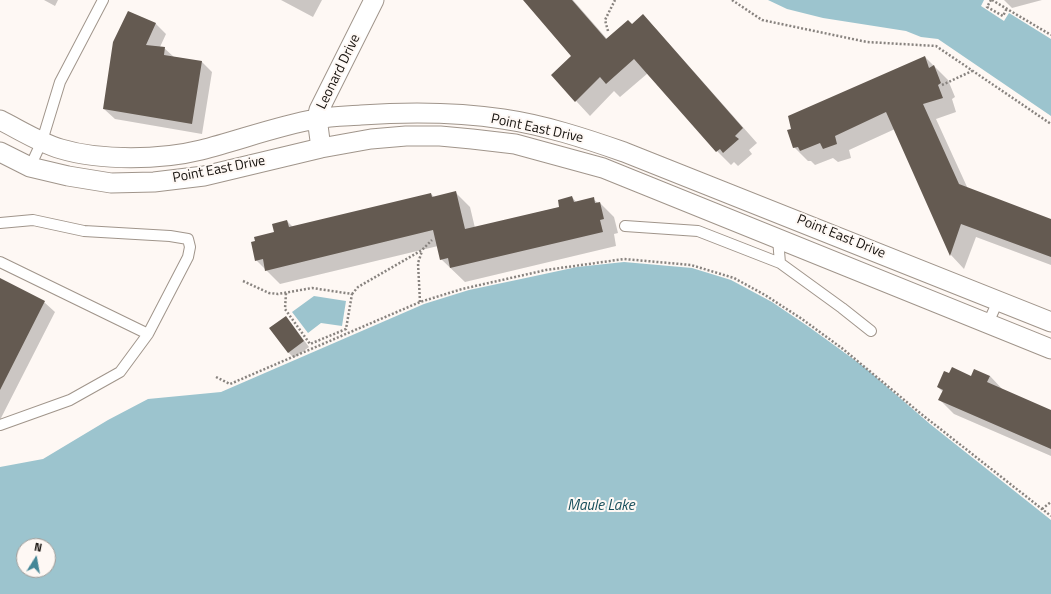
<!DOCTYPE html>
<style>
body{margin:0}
#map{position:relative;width:1051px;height:594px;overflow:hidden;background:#fef8f4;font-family:"Titillium Web",sans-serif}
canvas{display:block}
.north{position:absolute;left:16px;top:538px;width:40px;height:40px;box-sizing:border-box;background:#fef8f4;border:1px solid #a19c98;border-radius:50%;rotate:11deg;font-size:11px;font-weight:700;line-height:16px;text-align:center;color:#15110d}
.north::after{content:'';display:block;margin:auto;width:14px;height:18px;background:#448797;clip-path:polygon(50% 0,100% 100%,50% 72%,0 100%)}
</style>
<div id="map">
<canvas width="1051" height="594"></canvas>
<div class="north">N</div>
</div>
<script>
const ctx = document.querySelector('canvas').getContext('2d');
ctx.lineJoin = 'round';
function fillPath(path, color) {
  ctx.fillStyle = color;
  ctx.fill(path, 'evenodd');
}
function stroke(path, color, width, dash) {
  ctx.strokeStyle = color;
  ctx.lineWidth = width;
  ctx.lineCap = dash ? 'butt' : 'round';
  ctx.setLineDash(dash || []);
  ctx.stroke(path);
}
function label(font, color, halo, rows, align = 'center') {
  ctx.font = font + ' "Titillium Web",sans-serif';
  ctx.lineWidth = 4;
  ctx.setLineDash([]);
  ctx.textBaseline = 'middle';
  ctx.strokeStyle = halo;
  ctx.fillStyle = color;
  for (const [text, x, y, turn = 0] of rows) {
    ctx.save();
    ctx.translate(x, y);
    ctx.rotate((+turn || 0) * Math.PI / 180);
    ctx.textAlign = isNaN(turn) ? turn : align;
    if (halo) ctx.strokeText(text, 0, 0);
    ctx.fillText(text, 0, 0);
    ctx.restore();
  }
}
fillPath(new Path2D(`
 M768 0H984L981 6 1004 21 1009 13 1051 39V116L938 39 921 37 906 31 823 18 787 9Z
 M624 262 692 268 731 280 772 302 809 327 863 366 930 424 1051 520V594H0V467L43 459 108 420 148 399 221 392 424 304 469 290 521 279 577 267ZM24 546H48V570H24Z
 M314 296 346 301 342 326 321 323 308 333 292 312Z`), '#9cc4ce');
fillPath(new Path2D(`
 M44 0H58L55 6Z
 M281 0H322L313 17Z
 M524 0H573L607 39 632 25 643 16 657 30 757 143 749 150 752 154 738 166 734 162 731 165 717 151 648 73 620 97 614 91 590 116 552 75 573 56Z
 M1004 0H1042L1012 8Z
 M128 12 156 24 166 34 160 47 164 48 174 57 202 62 212 72 202 134 115 119 104 109Z
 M925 57 948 80 955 97 952 99 956 112 936 119 968 189 1051 220V265L976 237 964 269 951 255 895 129 849 150 851 158 838 162 833 158 815 165 811 161H808L794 147Z
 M456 193 470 207 475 228 560 207 572 197 577 203 593 199 598 203H600L614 217 618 233 614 234 616 246 465 282 441 259 438 246 280 284 256 260 275 233 287 221 293 227 431 194 435 198Z
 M0 279 44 302 55 312 0 420Z
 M291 323 309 347 294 358 288 352Z
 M950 374 972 377 990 376 1004 391 1051 411V456L954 414 940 400 943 392 938 387Z`), '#0003');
fillPath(new Path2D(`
 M523 0H572L606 39 628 20 632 24 643 14 743 128 735 136 739 139 723 153 720 149 716 152 634 59 606 84 600 77 575 102 551 75 571 56Z
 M128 11 156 23 146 45 165 47 164 55 202 61 192 124 103 109 113 42Z
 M925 56 929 68 934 65 941 83 938 85 943 98 923 104 959 184 1051 219V257L961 224 950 256 886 112 835 136 837 144 823 149 820 143 800 151 798 147 793 148 787 130 791 129 788 116Z
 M456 191 465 229 559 207 558 200 572 196 574 202 594 197 595 203 600 202 604 219 600 220 603 232 450 268 448 258 440 260 433 230 265 271 263 259 255 261 251 242 255 241 254 237 274 232 272 224 287 220 289 227 431 193 432 197Z
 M0 278 45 301 0 390Z
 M286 316 304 341 288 353 269 328Z
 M952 367 971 376 974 369 990 376 987 382 1051 410V449L938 400 943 390 937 387 944 371 949 373Z`), '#645a51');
const lane = new Path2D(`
 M30 167 42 141 60 82 103 0
 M0 223 33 220 84 231 170 236 188 239 190 247 188 257 148 334
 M625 226 698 231 780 263 842 308 871 331
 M778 239 780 263
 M0 262 148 334 120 372 70 400 0 425
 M988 323 998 301`);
const street = new Path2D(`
 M0 120C20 130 40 143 61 149 101 161 161 160 201 150 240 140 277 126 316 119 331 116 347 116 361 115 407 112 457 112 503 119 544 125 584 138 624 152L1051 322
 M321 148 317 118 319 110 374 0
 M0 152 30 167 68 176 111 183 154 182 204 176 321 148 371 139 406 136H440L472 139 515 144 603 168 1051 349`);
stroke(lane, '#a0958b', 12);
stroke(street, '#a0958b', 21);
stroke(new Path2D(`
 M732 0 762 20 867 42 936 46 1051 124
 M991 0 987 7 1003 16 1007 8
 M992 0 1051 35
 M608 31 605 20 615 0
 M942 85 972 71
 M243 281 269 293 278 294 312 288 352 294 346 329 310 344 285 309 286 293
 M352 294 358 287 422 250 432 240
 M420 302 418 263 422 251
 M216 377 230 384 420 302 462 289 546 270 624 259 691 265 734 278 765 295 802 319 843 349 920 413 1051 516
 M1042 509 1051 502`), '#88837f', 2.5, [2, 2]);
stroke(lane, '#fff', 10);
stroke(street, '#fff', 19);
label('14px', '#15110d', '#fef8f4', [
 ["Leonard Drive",339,72,-64],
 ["Point East Drive",537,129,12],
 ["Point East Drive",219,170,-11],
 ["Point East Drive",841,237,22]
]);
label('italic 15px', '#154d5a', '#fef8f4', [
 ["Maule Lake",601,506]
]);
</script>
